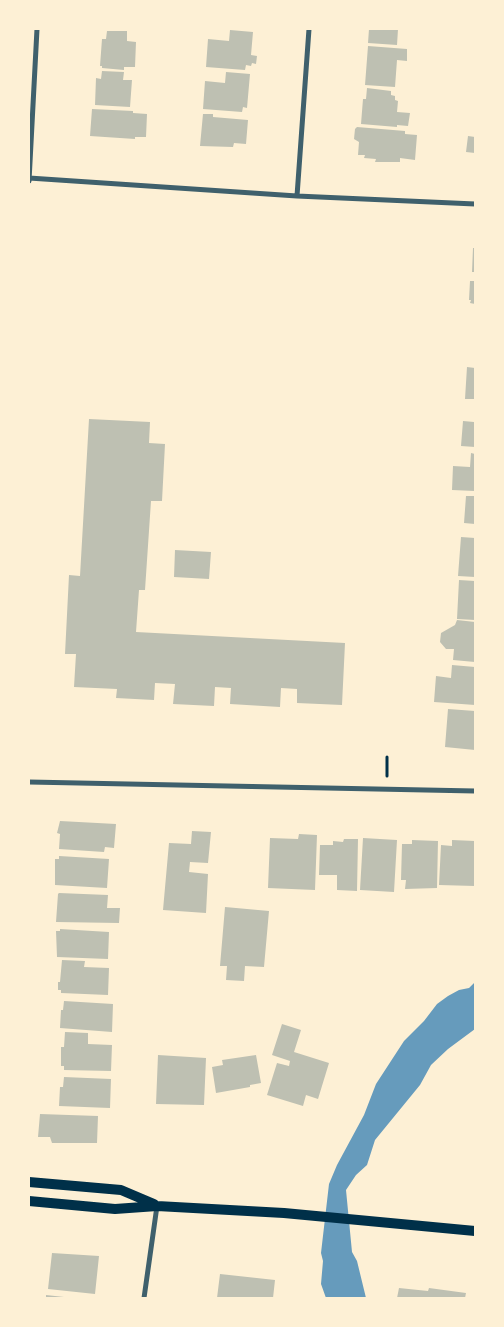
<!DOCTYPE html>
<style>
body{margin:0}
#map{position:relative;width:504px;height:1327px;overflow:hidden;background:#fdf0d5;font-family:"Varela Round",sans-serif}
canvas{display:block}
.frame{position:absolute;inset:0;border:30px solid #fdf0d5;pointer-events:none}
</style>
<div id="map">
<canvas width="504" height="1327"></canvas>
<div class="frame"></div>
</div>
<script>
const ctx = document.querySelector('canvas').getContext('2d');
ctx.lineJoin = 'round';
function fillPath(path, color) {
  ctx.fillStyle = color;
  ctx.fill(path, 'evenodd');
}
function stroke(path, color, width, dash) {
  ctx.strokeStyle = color;
  ctx.lineWidth = width;
  ctx.lineCap = dash ? 'butt' : 'round';
  ctx.setLineDash(dash || []);
  ctx.stroke(path);
}
fillPath(new Path2D(`
 M475 982V1029L448 1049 431 1065 420 1085 375 1140 367 1165 356 1175 346 1190 352 1252 357 1261 366 1298H326L321 1284 323 1261 321 1253 329 1184 337 1165 364 1115 376 1084 404 1041 424 1021 437 1004 448 996 459 990 469 988Z`), '#669bbc');
fillPath(new Path2D(`
 M369 29H398L397 45 368 43Z
 M230 30 253 32 251 55 257 56 256 64 252 63 251 66 246 65 245 70 206 67 208 39 229 41Z
 M107 31H127V41L136 42 135 67H124V70L102 68V66H100L102 39H106Z
 M368 46 407 49V61L397 60 395 87 365 85Z
 M102 71 124 72 123 80H132L130 107 95 105 96 78 101 79Z
 M226 72 250 74 247 108 243 107 242 112 203 109 205 81 225 83Z
 M367 88 391 91V95L395 96V100L398 101 397 112 410 113 408 126 397 125V127L361 124 363 99H366Z
 M92 109 133 111V113L147 114 146 137H135V139L90 136Z
 M203 114H213V117L248 120 246 144 234 143 233 147 200 146Z
 M357 127 405 131V134L417 135 415 160 400 158V162H375L376 159 364 158 365 155H358L359 142 354 139 355 129Z
 M468 136 475 137V153L466 152Z
 M473 248H475V272H472Z
 M470 281H475V304L470 303 471 300H469Z
 M467 367 475 368V399H465Z
 M474 418H475V447L461 446 463 421 474 422Z
 M89 419 150 422 149 443 165 444 162 501H151L145 590H139L136 632 345 643 342 705 297 703V689L281 688 280 707 230 704 231 688 215 687 214 706 173 704 175 684 155 683 154 700 116 698 117 689 74 687 76 654H65L69 575 80 576Z
 M471 453 475 454V491L452 490 453 466 470 467Z
 M466 496H475V524L464 523Z
 M461 537 475 538V577L458 576Z
 M175 550 211 552 209 579 174 577Z
 M459 580 475 581V620L457 619Z
 M457 620 475 622V662L453 660 454 649H446L440 642 441 633 455 625Z
 M452 665 475 667V705L434 702 436 676 451 678Z
 M448 709 475 711V750L445 747Z
 M60 821 116 824 114 848 105 847 104 852 59 849 60 834 57 833Z
 M192 831 211 832 208 863 190 862 189 872 208 874 206 913 163 910 169 843 191 844Z
 M299 834 317 835 315 890 268 888 270 838 298 839Z
 M363 838 397 840 394 892 360 890Z
 M344 839H358L357 891 337 890V875H319L320 845H333V841L343 842Z
 M412 840 438 841 437 888 405 889 406 880H401L402 844H412Z
 M452 840 475 841V886L439 885 441 845 452 846Z
 M59 856 109 859 107 888 55 885V859H59Z
 M59 893 108 895 107 908H120L119 923 56 922 58 894Z
 M225 907 269 911 264 967 245 966 244 981 226 980 227 966H220Z
 M60 929 109 932 108 959 57 957 56 931H60Z
 M62 960 85 961 84 967 109 968 108 995 61 993V990H58V982H60Z
 M64 1001 113 1004 112 1032 60 1028 61 1010H63Z
 M282 1024 301 1030 294 1052 329 1063 318 1099 306 1095 303 1106 267 1095 277 1063 289 1066 290 1061 272 1055Z
 M65 1032 88 1033V1044L112 1045 111 1071 64 1070V1066H61V1047H64Z
 M158 1055 206 1058 204 1105 156 1104Z
 M256 1055 261 1083 250 1085V1087L216 1093 212 1067 223 1065 222 1060Z
 M64 1077 111 1079 110 1108 59 1106 60 1087H63Z
 M40 1114 98 1116 97 1143H52L50 1137H38Z
 M52 1253 99 1256 95 1294 48 1289Z
 M220 1274 275 1280 273 1298H217Z
 M399 1288 428 1291 429 1288 466 1293 465 1298H397Z
 M46 1295 64 1297V1298H46Z`), '#bec0b2');
stroke(new Path2D(`
 M387 776V757`), '#003049', 3);
stroke(new Path2D(`
 M29 178 297 196 475 204
 M29 181 37 29
 M297 196 309 29
 M29 782 475 791
 M144 1298 157 1206`), '#3f606c', 5);
stroke(new Path2D(`
 M29 1182 121 1190 154 1204
 M29 1201 115 1209 157 1206 284 1213 475 1231`), '#003049', 10);
</script>
